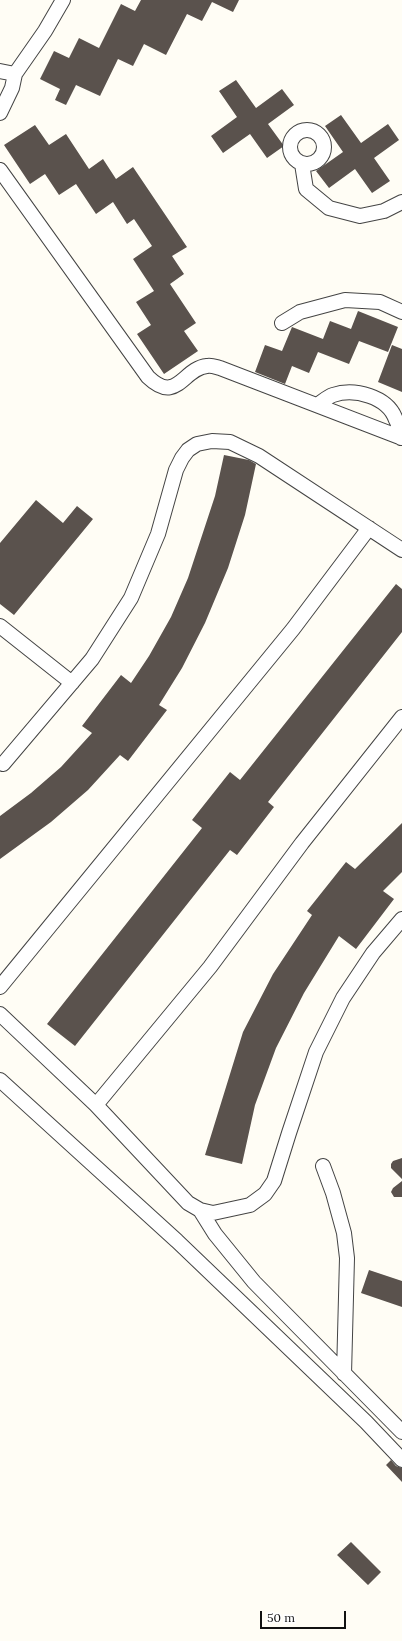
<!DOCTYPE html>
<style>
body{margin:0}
#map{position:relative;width:402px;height:1641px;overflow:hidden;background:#fffdf5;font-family:Lora,serif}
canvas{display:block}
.scale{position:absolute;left:260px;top:1611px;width:86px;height:18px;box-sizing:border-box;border:2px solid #111;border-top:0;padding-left:5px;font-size:12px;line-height:14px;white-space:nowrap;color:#111;-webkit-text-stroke:3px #fff;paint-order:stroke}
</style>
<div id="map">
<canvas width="402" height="1641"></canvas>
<div class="scale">50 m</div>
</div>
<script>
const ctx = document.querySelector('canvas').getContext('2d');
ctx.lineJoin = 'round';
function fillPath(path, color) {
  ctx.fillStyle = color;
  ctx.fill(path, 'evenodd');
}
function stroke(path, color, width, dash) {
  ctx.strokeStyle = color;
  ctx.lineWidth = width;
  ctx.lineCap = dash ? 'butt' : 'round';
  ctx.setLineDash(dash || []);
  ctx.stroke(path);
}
fillPath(new Path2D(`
 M141 0H239L233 12 212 2 202 21 187 14 166 55 144 44 133 66 118 59 100 96 76 85 66 105 55 100 60 89 40 79 54 51 69 58 79 38 99 48 121 4 135 11Z
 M236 80 256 108 282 89 294 105 268 124 284 146 267 158 250 134 223 153 211 136 237 117 219 91Z
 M341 115 361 143 388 124 399 140 374 158 390 181 372 193 355 169 329 188 316 171 343 152 325 126Z
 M35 125 49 145 66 134 89 169 103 159 116 179 133 167 187 247 172 256 184 274 170 284 196 323 184 331 198 351 164 374 137 334 151 325 136 302 154 291 133 259 152 246 134 219 127 224 113 202 96 214 76 184 59 195 45 174 30 184 4 145Z
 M358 311 398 327 388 352 359 341 349 364 318 352 309 373 292 366 285 384 255 372 265 345 282 351 292 327 323 339 330 321 351 329Z
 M392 345 402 349V392L378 382Z
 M224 455 249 460 256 464 245 515 228 568 205 623 182 668 159 705 167 710 128 761 120 755 88 790 51 822 0 859V816L31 793 61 767 92 733 82 726 121 675 131 683 149 656 171 617 188 578 215 496Z
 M36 500 63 523 77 506 93 519 14 615 0 604V543Z
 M396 584 402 589V632L268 802 274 807 237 855 230 850 75 1046 47 1024 202 828 192 820 230 772 240 780Z
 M402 823V872L383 891 394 899 356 949 339 936 304 993 276 1048 255 1105 242 1164 205 1155 243 1032 273 974 312 915 307 911 346 862 355 869Z
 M402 1158V1179L391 1168V1164L393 1161Z
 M402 1181V1197H394L391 1192 393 1188Z
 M369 1270 402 1281V1307L361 1293Z
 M391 1460 396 1466 402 1468V1482L386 1465Z
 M351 1542 381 1572 368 1585 337 1555Z`), '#5a524d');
const minor = new Path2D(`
 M0 71 15 74
 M0 113 12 88 15 74 45 31 63 0
 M290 147a17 17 0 1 1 34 0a17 17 0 1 1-34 0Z
 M302 164 306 189 329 208 360 216 384 211 402 202
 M0 170 148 377C177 405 183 368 207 366 211 365 216 367 220 368L402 438
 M282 323 300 312 345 300 380 302 402 312
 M317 405C322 402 327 397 333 395 354 388 388 396 396 420 399 425 399 432 401 438
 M0 626 72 683
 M3 764 92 659 131 598 158 534 176 470 182 458 188 450 197 444 212 441 230 442 259 456 402 550
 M0 987 293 629 369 528
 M0 1014 96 1105 188 1203 200 1210 213 1213 250 1205 265 1194 274 1181 289 1133 316 1052 343 998 373 953 402 919
 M0 1080 177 1241 366 1422 402 1460
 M96 1105 210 967 302 843 402 717
 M323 1166 333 1193 344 1233 347 1258 344 1374
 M200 1210 215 1234 254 1282 402 1432`);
stroke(minor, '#444', 16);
stroke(minor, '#fff', 14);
</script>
